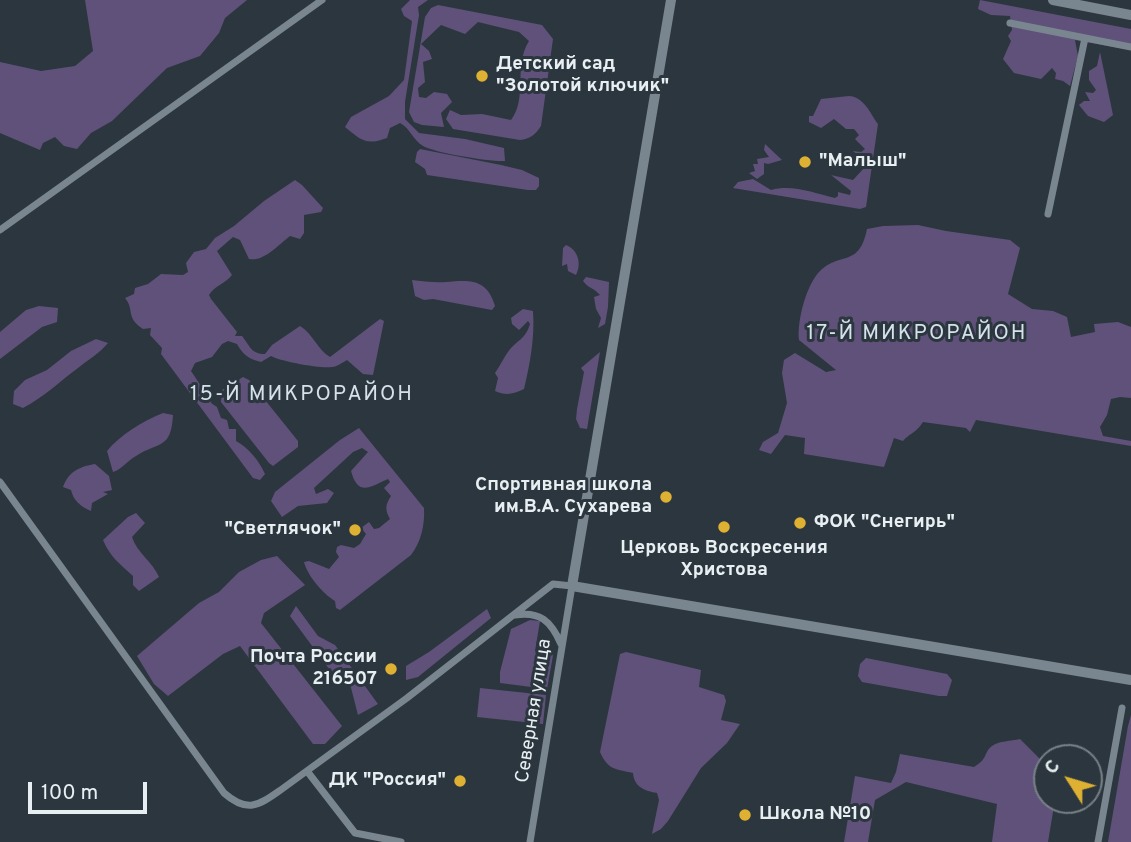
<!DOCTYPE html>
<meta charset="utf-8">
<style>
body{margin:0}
#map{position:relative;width:1131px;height:842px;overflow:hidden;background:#2c363e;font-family:Overpass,sans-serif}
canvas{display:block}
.north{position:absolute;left:1033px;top:744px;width:70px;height:70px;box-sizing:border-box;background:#2c363e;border:2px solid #778086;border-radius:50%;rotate:307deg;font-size:19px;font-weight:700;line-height:28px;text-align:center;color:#e8eff3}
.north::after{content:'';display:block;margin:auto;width:24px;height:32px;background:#deb133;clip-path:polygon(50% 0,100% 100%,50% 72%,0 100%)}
.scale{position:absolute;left:28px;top:782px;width:119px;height:32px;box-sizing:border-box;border:4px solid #e8eff3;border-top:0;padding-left:9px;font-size:21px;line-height:24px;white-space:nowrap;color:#e8eff3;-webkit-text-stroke:5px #2c363e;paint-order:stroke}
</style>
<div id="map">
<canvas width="1131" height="842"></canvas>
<div class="north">С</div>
<div class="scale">100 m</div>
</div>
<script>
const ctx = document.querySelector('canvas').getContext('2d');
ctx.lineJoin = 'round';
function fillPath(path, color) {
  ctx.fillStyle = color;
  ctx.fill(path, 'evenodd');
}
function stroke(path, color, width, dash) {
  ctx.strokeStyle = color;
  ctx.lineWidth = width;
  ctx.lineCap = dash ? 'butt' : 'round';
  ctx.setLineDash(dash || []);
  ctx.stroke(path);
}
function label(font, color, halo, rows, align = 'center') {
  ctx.font = font + ' Overpass,sans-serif';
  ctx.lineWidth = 6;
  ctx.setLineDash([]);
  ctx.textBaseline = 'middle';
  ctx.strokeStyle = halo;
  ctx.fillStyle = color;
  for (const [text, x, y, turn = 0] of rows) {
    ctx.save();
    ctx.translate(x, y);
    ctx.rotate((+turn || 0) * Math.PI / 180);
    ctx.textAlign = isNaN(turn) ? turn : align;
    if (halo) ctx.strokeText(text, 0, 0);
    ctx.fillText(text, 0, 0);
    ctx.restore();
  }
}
fillPath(new Path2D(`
 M85 0H247L225 18 219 33 200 56 167 68 112 121 91 133 77 149 64 146 55 137 43 143 40 150 0 133V62L41 71 75 66 93 51Z
 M410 0H428L418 7 419 15 405 102V119L419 133 465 139 504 148 505 161C491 162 435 153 423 146 413 140 410 128 400 123L390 128 387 138C366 146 361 140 345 127L351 117 389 96 404 80 412 21 404 16 401 9Z
 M980 0 1131 29V50L1075 40 1078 56 1070 86 1063 81 1055 79 1056 73 1052 68 1041 79 1014 73 1003 59 1011 41 1008 36 1012 30 1010 16 991 15 978 9Z
 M438 5 542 25 553 39 541 126C536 134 530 139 520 140L453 129 446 119 450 110 461 115 482 114 511 120C528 98 513 66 529 41L519 32 478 22 465 34 441 25 421 44 429 51 432 59 423 62 425 82 418 88 419 97 426 98 434 92 447 94 452 102 441 113 444 127 422 125 414 122 409 112 425 17 431 8Z
 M1100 52 1113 115 1104 122 1088 116 1079 105 1084 101H1090L1085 92 1093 93 1096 90 1089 80V71L1097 66Z
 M849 96C864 97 870 113 878 124L866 207 860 209 733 188 738 182 753 179 771 190C792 184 814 193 835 198L838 196V192L850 195 851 191 831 175 853 180 865 167 866 162 853 151 861 152 865 149 855 139 859 135 854 129H846L834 119 821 128 809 122V116H813L821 99Z
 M765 144 782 160 768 164 764 163V174L757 179 749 173 755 171 753 164H758L757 159 769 157 764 150Z
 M420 149 501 165 522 170 539 178V186L536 190H528L427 175 425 169 415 162 417 152Z
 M295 180 302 185 323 208 321 212 304 215V233L300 239 290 236C278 245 264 262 249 259L240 240 233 237 217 251 232 275C225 284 215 285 209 295L211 299 237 332 235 336H242C250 346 251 354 265 354L272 345 300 326C313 334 317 349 330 357L380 319 384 321 373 375 363 374 347 360C343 362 337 367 332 367 321 369 279 361 271 356L261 362C249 359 243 355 237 344L228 341 222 344 212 357 195 363 191 371 205 392 212 398 211 403 217 407 221 418 227 420 229 429H236V441C248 447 260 462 265 474L260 480 253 478 161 354 162 348 150 335 151 328 143 329C125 317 135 310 125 298L134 294 135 288 148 284 161 274 183 275 188 272 186 263 194 252 206 249 215 238 234 226 264 201Z
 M918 225 946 231 1010 240 1020 248 1008 294 1032 309 1053 311 1067 317 1071 337 1095 332 1094 324 1118 322 1131 327V398L1120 397 1111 399 1107 415 1100 427 1103 436 1131 441V446L976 420 970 432 966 428 923 422C915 434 911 432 903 441L894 438 884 467 804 454 805 438 785 435 771 454 759 450 763 442 778 433 787 403 782 373 784 360 795 353 826 372 836 370 799 340C797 321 806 285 820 271 841 251 859 268 867 229L883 226Z
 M566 245C578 250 582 263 576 275L568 271 567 264 562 266 563 248Z
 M586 277 609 282 608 307 605 324 598 328 601 318 596 309 594 297 600 295C594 288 588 288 583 281Z
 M412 280C422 281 435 283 446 282 469 280 487 278 495 306L492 310 433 299 424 300 415 296Z
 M39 306 58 308 57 322 42 327 0 359V332L26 310Z
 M523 309 533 311C535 337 530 364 524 389 514 394 506 396 495 391L498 378 495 373C501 365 505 354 512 347 520 339 526 337 530 324L528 321 519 330 512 324 511 318Z
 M96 339 108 343C99 354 89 359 78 368 59 382 44 397 23 408L13 404 14 391 25 380 47 370 71 351Z
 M600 352 587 429 580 428 576 419 577 409 584 372 581 368Z
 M243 377 249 380 298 441V447L273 466 269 463 221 402 222 390Z
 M163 413 173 415C171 450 159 441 136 456 127 461 122 469 113 472L107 451C120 435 143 421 163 413Z
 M359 428 424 508C425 525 421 542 411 555L340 610 336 608 335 601C323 594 307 575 304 562L309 561 329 569 339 557 336 552 337 547 341 545 354 548 360 544 366 534 361 528 369 522 374 529 379 528 390 519C385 510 385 505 391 496L384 488 390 482 388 479C370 487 358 497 351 471L368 452 362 448 353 452 314 488 316 494 328 489 334 493 327 503 298 506 282 517 271 501 275 492 340 440Z
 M95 464 109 476 112 490 103 492 108 494 92 503 91 511C81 507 73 500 71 490L63 487C69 471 79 467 95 464Z
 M136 513 145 523 132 537C137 553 153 562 159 577L139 591 133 585V576C120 564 110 557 103 540L128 517Z
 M277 556 305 585 264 613 261 623 342 726 325 744H313L240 646 223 654 168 696 154 684 137 656 199 603 219 592 239 572 261 560Z
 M296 606 318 636 335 645 378 704 358 715 350 684 335 677 290 616Z
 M487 609 491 618 418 677 406 680V666L429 652Z
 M530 620 540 621 535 651 554 650 547 689 500 683V672L511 629Z
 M626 652 701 670 699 687 724 695 726 701 721 720 740 724 727 743 701 768 668 821 661 829 652 834 659 800 657 793C645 791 634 787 633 773 615 769 608 770 600 752L620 654Z
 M866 658 947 674 952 680 947 696H939L862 682 858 676 860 664Z
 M480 688 546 695 543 724 477 717Z
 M1131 715V842H1108L1128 726Z
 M1020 739 1047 766V800H1055L1048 842H992L997 804 906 782 875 800 868 842H844L855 776 891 783 896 772 900 754 974 767C989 758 983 753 992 746 999 741 1011 741 1020 739Z`), '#5f517a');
stroke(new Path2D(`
 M1010 23 1131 47
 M1048 214 1085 38
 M0 230 322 0
 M0 482 224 793C248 814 259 805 282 789L407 698 553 584 572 586 530 842
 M515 615C540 611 551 621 561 644
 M307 771 355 833 401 842
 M1098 842 1122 708`), '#7a868f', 7);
stroke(new Path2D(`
 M671 0 572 586 1131 680
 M1053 0 1131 15`), '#7a868f', 10);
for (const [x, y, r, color] of [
 [482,76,7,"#deb133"],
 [805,162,7,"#deb133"],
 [666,497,7,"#deb133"],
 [800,523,7,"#deb133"],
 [724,527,7,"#deb133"],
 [355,530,7,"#deb133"],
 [391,669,7,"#deb133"],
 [460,781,7,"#deb133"],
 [745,815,7,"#deb133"]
]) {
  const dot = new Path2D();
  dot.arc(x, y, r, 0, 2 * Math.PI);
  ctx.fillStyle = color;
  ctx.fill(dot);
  stroke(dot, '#2c363e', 2.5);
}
label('bold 19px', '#e8eff3', '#2c363e', [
 ["Детский сад",496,65],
 ["\"Золотой ключик\"",496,87],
 ["\"Малыш\"",819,162],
 ["Спортивная школа",652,486,"right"],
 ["им.В.А. Сухарева",652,508,"right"],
 ["ФОК \"Снегирь\"",814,523],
 ["\"Светлячок\"",341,530,"right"],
 ["Церковь Воскресения",724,549,"center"],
 ["Христова",724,571,"center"],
 ["Почта России",377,658,"right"],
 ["216507",377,680,"right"],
 ["ДК \"Россия\"",446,781,"right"],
 ["Школа №10",759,815]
], 'left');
label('19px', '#e8eff3', '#2c363e', [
 ["Северная улица",535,711,-81]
]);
ctx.letterSpacing = '2px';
label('21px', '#d5e2ec', '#2c363e', [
 ["17-Й МИКРОРАЙОН",917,335],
 ["15-Й МИКРОРАЙОН",302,396]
]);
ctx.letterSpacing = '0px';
</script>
